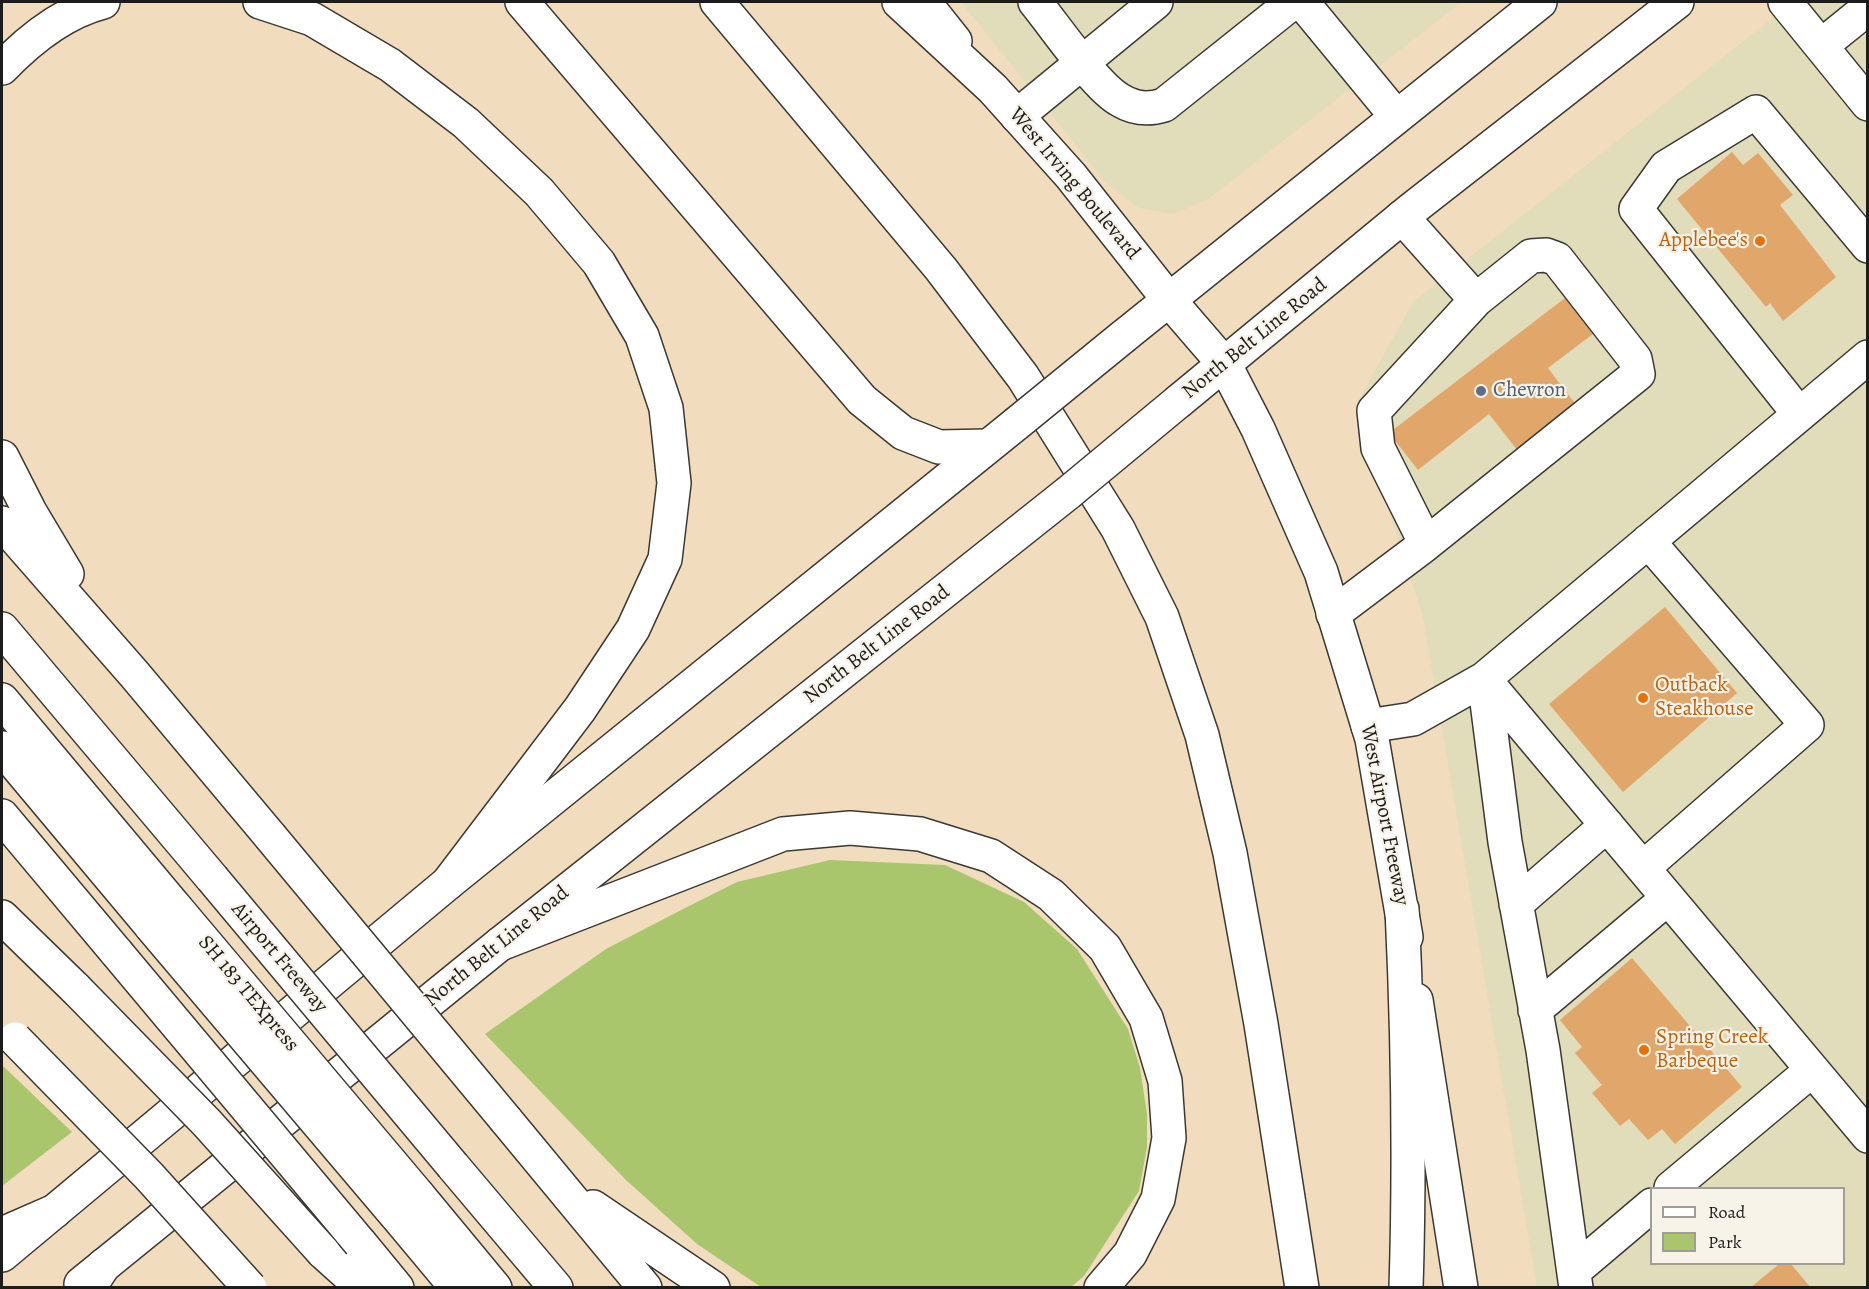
<!DOCTYPE html>
<style>
body{margin:0}
#map{position:relative;width:1869px;height:1289px;overflow:hidden;background:#f1dcbe;font-family:Alegreya,serif}
canvas{display:block}
.frame{position:absolute;inset:0;border:3px solid #1c1c1c;pointer-events:none}
.legend{position:absolute;left:1650px;top:1187px;width:195px;height:78px;box-sizing:border-box;background:#f7f3e8;border:2px solid #9f9d96;margin:0;padding:8px 10px;list-style:none;font-size:18px;color:#1c1c1c}
.legend li{display:flex;align-items:center;gap:12px;height:30px}
.legend b{width:30px;border:2px solid #9f9d96}
</style>
<div id="map">
<canvas width="1869" height="1289"></canvas>
<div class="frame"></div>
<ul class="legend">
<li><b style="height:8px;background:#fff"></b>Road</li>
<li><b style="height:16px;background:#a9c66d"></b>Park</li>
</ul>
</div>
<script>
const ctx = document.querySelector('canvas').getContext('2d');
ctx.lineJoin = 'round';
function fillPath(path, color) {
  ctx.fillStyle = color;
  ctx.fill(path, 'evenodd');
}
function stroke(path, color, width, dash) {
  ctx.strokeStyle = color;
  ctx.lineWidth = width;
  ctx.lineCap = dash ? 'butt' : 'round';
  ctx.setLineDash(dash || []);
  ctx.stroke(path);
}
function label(font, color, halo, rows, align = 'center') {
  ctx.font = font + ' Alegreya,serif';
  ctx.lineWidth = 4.5;
  ctx.setLineDash([]);
  ctx.textBaseline = 'middle';
  ctx.strokeStyle = halo;
  ctx.fillStyle = color;
  for (const [text, x, y, turn = 0] of rows) {
    ctx.save();
    ctx.translate(x, y);
    ctx.rotate((+turn || 0) * Math.PI / 180);
    ctx.textAlign = isNaN(turn) ? turn : align;
    if (halo) ctx.strokeText(text, 0, 0);
    ctx.fillText(text, 0, 0);
    ctx.restore();
  }
}
fillPath(new Path2D(`
 M961 2H1462L1207 200 1173 214 1139 208 1107 184Z
 M1793 2H1867V1287H1537L1423 617 1355 406 1413 302ZM1652 1188H1844V1264H1652Z`), '#e1dcba');
fillPath(new Path2D(`
 M830 860 945 865 1024 902 1077 949 1128 1029 1140 1068 1147 1114V1147L1139 1191 1084 1276 1071 1287H761L697 1244 626 1180 485 1034 606 949 687 907 737 882Z
 M2 1065 72 1132 2 1186Z`), '#a9c66d');
fillPath(new Path2D(`
 M1732 152 1743 165 1758 153 1793 195 1780 205 1836 277 1783 321 1770 303 1766 307 1677 199Z
 M1565 298 1593 334 1548 368 1583 414 1525 460 1489 414 1418 470 1389 433Z
 M1665 607 1737 693 1623 792 1549 704Z
 M1632 958 1742 1087 1675 1144 1662 1129 1648 1140 1629 1119 1620 1126 1592 1093 1602 1085 1575 1053 1582 1047 1560 1020Z
 M1779 1264H1791L1811 1288H1750Z`), '#e1a66a');
const minor = new Path2D(`
 M924 2 955 41
 M1035 2C1054 25 1096 87 1120 100 1135 109 1148 110 1164 105L1293 2
 M1302 2 1396 116
 M1785 2 1868 104
 M1821 46 1868 8
 M1017 116 1156 2
 M1799 414 1636 209 1666 167 1756 112 1868 246
 M1426 544 1638 374 1635 359 1557 259 1546 255 1531 256 1476 300
 M1333 614 1426 544 1378 448 1374 411 1476 300 1402 217
 M1484 679 1505 842 1543 1050 1576 1288
 M1484 679 1868 1136
 M1368 726 1413 719 1484 679 1868 357
 M1643 868 1807 725 1648 541
 M1516 904 1607 825
 M1535 1010 1668 898
 M1671 1188 1812 1070
 M1574 1271 1652 1205`);
const major = new Path2D(`
 M899 2 993 89 1071 176 1169 300 1225 365 1258 429 1321 572 1372 739 1406 937
 M1124 336 1540 2
 M1179 401 1412 209 1677 2
 M1416 1000 1461 1288
 M2 1255 448 883 1016 424
 M81 1284 500 944 1068 493`);
const highway = new Path2D(`
 M260 2 312 19 390 65 466 123 539 192 599 263 642 336 666 408 674 483 665 559 633 629 580 709 448 883
 M522 2 862 400 903 433 939 447 988 446
 M717 2 941 269 1023 377 1118 529 1162 617 1202 735 1230 853 1261 1024 1302 1288
 M2 68C29 40 64 12 103 2
 M2 457 30 512 67 574
 M2 523 135 675 270 836
 M2 629 212 878
 M2 700 176 908
 M2 748 151 926
 M2 816 117 953
 M1402 909C1408 1035 1410 1161 1406 1288
 M2 917 76 989
 M500 944 783 834 850 828 920 834 991 856 1051 895 1105 948 1146 1018 1165 1081 1169 1138 1158 1199 1130 1254 1101 1288
 M506 1120 645 1288
 M453 1166 556 1288
 M418 1195 495 1288
 M593 1207 713 1288
 M396 1215 457 1288
 M2 1234 55 1211
 M360 1243 397 1288
 M323 1252 363 1288
 M89 1288 104 1265`);
stroke(minor, '#3c3934', 36);
stroke(major, '#3c3934', 36);
stroke(highway, '#3c3934', 36);
stroke(minor, '#fff', 33);
stroke(major, '#fff', 33);
stroke(highway, '#fff', 33);
const majorBridge = new Path2D(`
 M1016 424 1124 336
 M1068 493 1179 401`);
const highwayBridge = new Path2D(`
 M270 836 506 1120
 M212 878 453 1166
 M176 908 418 1195
 M151 926 396 1215
 M117 953 360 1243
 M76 989 207 1123 323 1252
 M15 1039 149 1176 250 1288`);
stroke(majorBridge, '#3c3934', 36, []);
stroke(highwayBridge, '#3c3934', 36, []);
stroke(majorBridge, '#fff', 33);
stroke(highwayBridge, '#fff', 33);
for (const [x, y, r, color] of [
 [1760,241,6,"#e8710a"],
 [1481,391,6,"#5c6f8a"],
 [1643,698,6,"#e8710a"],
 [1644,1050,6,"#e8710a"]
]) {
  const dot = new Path2D();
  dot.arc(x, y, r, 0, 2 * Math.PI);
  ctx.fillStyle = color;
  ctx.fill(dot);
  stroke(dot, '#f7f3e8', 2);
}
label('21px', '#1c1c1c', '#f7f3e8', [
 ["West Irving Boulevard",1074,184,50],
 ["North Belt Line Road",1255,339,-39],
 ["North Belt Line Road",877,645,-38],
 ["West Airport Freeway",1384,815,79],
 ["North Belt Line Road",497,947,-39],
 ["Airport Freeway",279,958,50],
 ["SH 183 TEXpress",248,994,50]
]);
label('21px', '#c56008', '#f7f3e8', [
 ["Applebee's",1748,241,"right"],
 ["Outback",1655,686],
 ["Steakhouse",1655,710],
 ["Spring Creek",1656,1038],
 ["Barbeque",1656,1062]
], 'left');
label('21px', '#4e5e75', '#f7f3e8', [
 ["Chevron",1493,391]
], 'left');
</script>
